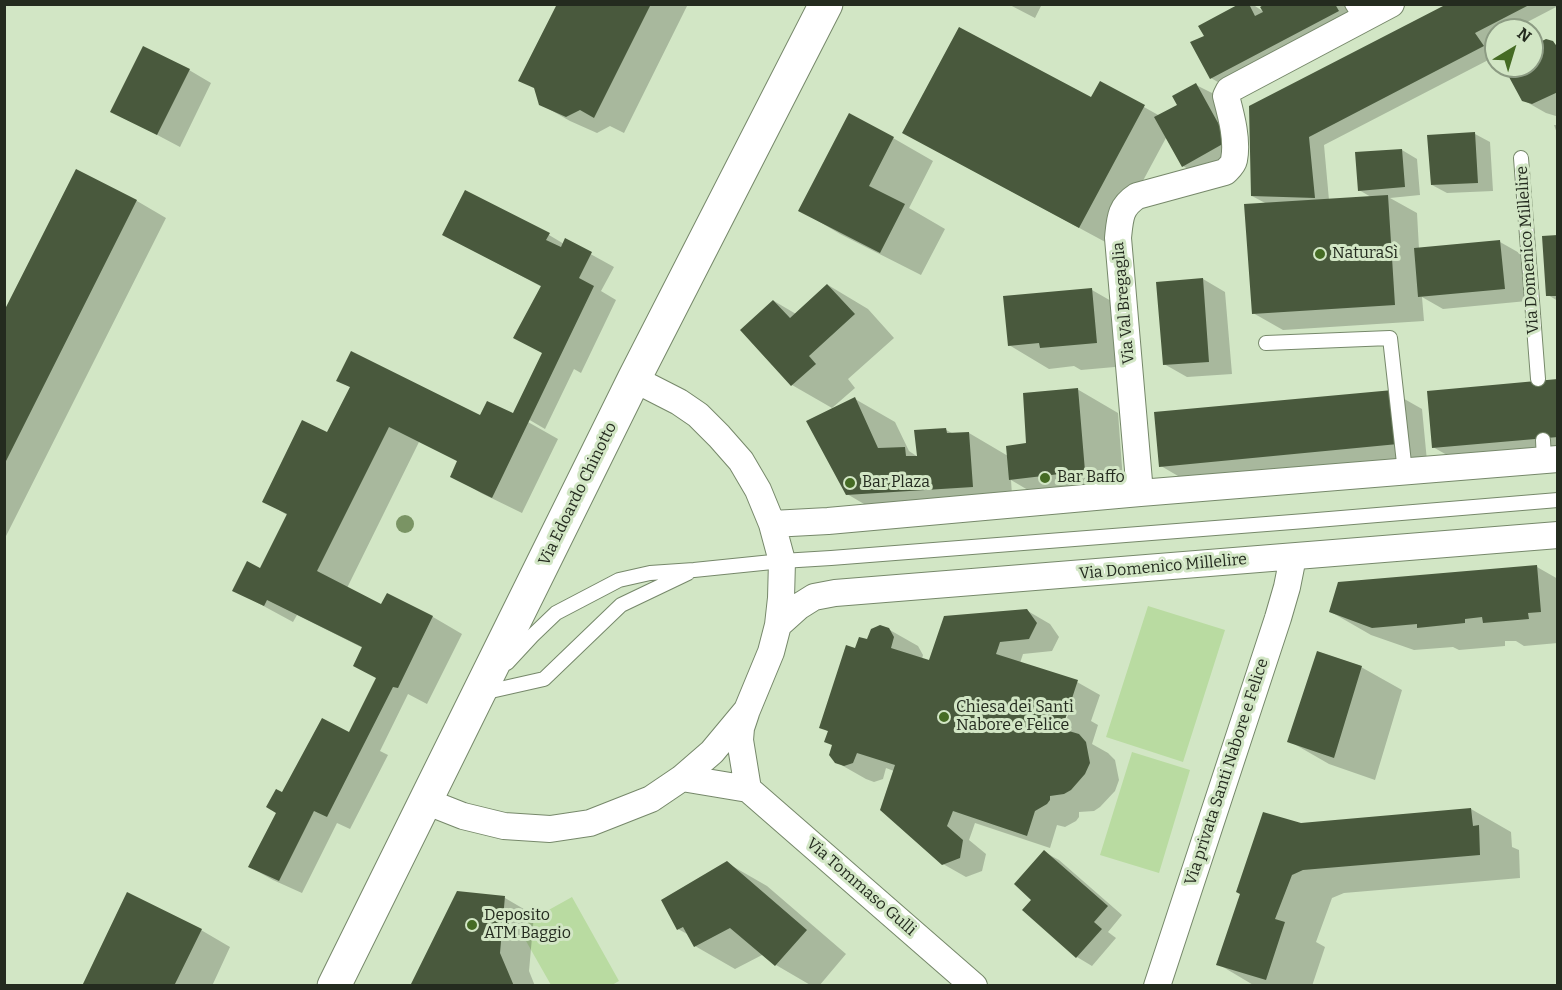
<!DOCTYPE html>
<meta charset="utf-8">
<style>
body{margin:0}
#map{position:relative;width:1562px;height:990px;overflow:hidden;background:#d2e6c5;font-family:Bitter,serif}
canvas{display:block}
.frame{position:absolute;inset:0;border:6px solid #242b1f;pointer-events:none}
.north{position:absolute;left:1484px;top:18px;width:60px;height:60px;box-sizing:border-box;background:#d2e6c5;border:2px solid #8c9b83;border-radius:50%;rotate:38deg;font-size:16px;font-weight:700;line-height:24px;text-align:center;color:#242b1f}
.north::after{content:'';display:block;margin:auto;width:21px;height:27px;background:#456b24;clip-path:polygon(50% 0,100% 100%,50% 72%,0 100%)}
</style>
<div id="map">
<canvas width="1562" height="990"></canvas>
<div class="frame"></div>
<div class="north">N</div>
</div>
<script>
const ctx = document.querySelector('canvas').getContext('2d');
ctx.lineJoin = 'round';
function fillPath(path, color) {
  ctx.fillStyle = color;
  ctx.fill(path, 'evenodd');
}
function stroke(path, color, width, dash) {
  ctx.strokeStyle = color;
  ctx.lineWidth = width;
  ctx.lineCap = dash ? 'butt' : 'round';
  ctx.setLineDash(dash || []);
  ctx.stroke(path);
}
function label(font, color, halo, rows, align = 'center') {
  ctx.font = font + ' Bitter,serif';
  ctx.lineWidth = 6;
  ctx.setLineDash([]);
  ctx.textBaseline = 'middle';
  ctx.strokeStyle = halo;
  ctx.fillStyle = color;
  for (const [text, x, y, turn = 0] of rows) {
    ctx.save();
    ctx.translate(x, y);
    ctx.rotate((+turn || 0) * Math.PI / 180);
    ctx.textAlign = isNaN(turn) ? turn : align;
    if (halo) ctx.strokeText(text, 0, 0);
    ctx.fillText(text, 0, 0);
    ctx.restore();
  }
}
fillPath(new Path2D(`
 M1148 606 1225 630 1183 762 1106 737Z
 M1132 752 1190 770 1159 873 1100 855Z
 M572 897 619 981 612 985H551L518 927Z`), '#b9dba1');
fillPath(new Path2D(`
 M558 4H688L624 133 610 126 597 133 570 121 540 104Z
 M1008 4H1042L1035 18Z
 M1242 4H1252L1264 12 1279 4H1349L1361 24 1233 91 1211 78 1206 37Z
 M1448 4H1558V6L1512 30H1496V38L1489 42 1496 52V56L1324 145 1329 200 1371 197 1359 190 1402 150 1417 159 1420 195 1390 198 1417 213 1419 249 1500 242 1523 255 1527 301 1443 309 1422 297 1424 321 1283 330 1253 313 1267 204 1252 196 1250 107Z
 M1546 40 1558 46V116H1556L1546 113 1523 100 1514 66H1532V47Z
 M189 70 211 83 180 147 112 111Z
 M1101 83 1160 116 1179 106 1196 85 1212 93 1242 149 1198 175 1183 166 1167 136 1109 244 933 149 1092 99Z
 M1554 125H1558V136Z
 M1475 134 1490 142 1493 191 1447 193 1432 185Z
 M893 138 933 161 909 208 945 229 921 275 840 234 800 210Z
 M77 171 137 201 166 218 4 540V315Z
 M549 235 564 244 565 240 614 267 601 291 616 300 581 373 574 369 545 429 528 419V422L558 439 522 513 481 493 452 476 459 462 419 442 347 588 382 606 387 595 433 617 462 634 427 704 408 694 380 751 388 755 350 829 337 823 302 893 273 880 250 867 278 813 283 794 350 734 378 679 363 648 297 615 293 622 234 590 261 570 287 515 264 501 328 435 351 388 338 380 481 417 520 419 543 354 542 287 467 247Z
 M1558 237V301L1548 295Z
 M1203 279 1225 292 1232 374 1187 377 1164 364Z
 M828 285 868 309 894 338 848 379 855 388 832 408 792 385 742 330 774 301 796 314Z
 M1092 290 1132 313 1137 365 1081 370 1074 366 1049 369 1009 345Z
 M1558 381V463L1473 470 1433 447Z
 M1077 389 1118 413 1124 494 1050 503 1011 480 1013 510 888 518 847 494 855 399 895 422 909 451 918 457 946 430 954 434 969 433 1008 456 1028 444Z
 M1392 392 1422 409 1427 461 1190 483 1161 466Z
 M1537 567 1558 579V643L1524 646 1516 641H1505V646L1459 650 1453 647 1414 650 1371 635 1331 612Z
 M1026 610 1050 624 1059 637 1052 651 1023 654 1020 663 1077 682 1100 695 1091 721 1098 725 1092 744 1108 753 1115 760 1119 780 1115 791 1100 807 1094 811 1079 812V817L1076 821 1065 827 1057 825 1050 848 975 823 969 840 986 854 982 871 966 877 943 864 894 771 886 768 883 779 874 782 866 779 836 762 834 745 829 732 821 727 856 650 868 641 888 629 918 646 923 655 922 659 930 662ZM1066 712H1069L1061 736 1058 735Z
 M1361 667 1402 690 1375 780 1329 764 1289 741Z
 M1471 809 1511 832 1512 847 1519 850 1520 878 1344 893 1332 898 1316 942 1325 947 1312 986H1255L1218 964 1242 893 1301 824Z
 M1044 852 1059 860 1122 915 1108 932 1116 938 1092 966 1077 957 1024 910 1033 900Z
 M727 863 767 886 846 954 819 986H812L776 965 764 954 735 969 695 946 689 935 678 929Z
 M458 893 505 898 534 915 529 971 535 986H412Z
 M201 930 230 947 212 986H84Z`), '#0003');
fillPath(new Path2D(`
 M557 4H651L594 118 580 110 566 117 539 105 534 88 518 81Z
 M1239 4H1249L1255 16 1263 12 1260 7 1265 4H1335L1339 11 1210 79 1190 42 1204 36 1198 26Z
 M1445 5H1529L1475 33 1484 46 1309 137 1315 198 1251 196 1249 106Z
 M959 27 1091 97 1100 81 1145 105 1079 228 902 133Z
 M1546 39 1553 41 1558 48V92L1532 104 1522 101 1509 77 1513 66H1532V46Z
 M143 46 190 69 157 135 110 112Z
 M1196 83 1228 141 1182 167 1154 117 1177 105 1172 96Z
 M849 113 894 137 869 186 905 204 880 253 798 211Z
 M1475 132 1478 183 1431 185 1427 135Z
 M1402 149 1405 187 1358 191 1355 152Z
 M76 169 137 200 4 465V311Z
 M465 190 550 233 546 240 561 247 565 238 592 252 579 278 594 286 492 498 450 477 457 461 389 427 317 571 381 604 387 593 433 616 398 688 393 687 327 817 314 811 279 881 248 867 276 813 266 807 276 789 282 792 322 718 349 732 376 678 353 666 362 647 267 600 264 606 232 591 247 561 260 568 287 514 262 502 302 420 327 432 350 387 336 381 351 351 480 415 487 401 513 413 542 353 513 338 541 286 442 235Z
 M1388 195 1395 305 1252 314 1244 204Z
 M1558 235V296H1546L1542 236Z
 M1500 240 1505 289 1418 297 1414 248Z
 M1203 278 1209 362 1163 365 1156 282Z
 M827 284 855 314 809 356 816 364 791 386 740 330 773 300 790 318Z
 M1092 288 1097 343 1040 348 1039 343 1008 346 1003 296Z
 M1558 379V437L1432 448 1427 391Z
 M1078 388 1085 471 1009 480 1006 446 1026 443 1023 393Z
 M1393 390 1398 444 1159 467 1154 412Z
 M855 397 878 448 905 447 906 456H917L914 430 946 428 947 433 969 432 973 487 846 495 806 421Z
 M1537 565 1541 612 1528 613 1529 619 1483 623 1482 617 1465 619V623L1417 628V624L1372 628 1329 612 1338 582Z
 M1027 609 1037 623 1029 639 1000 642 996 654 1078 680 1062 729 1079 734 1086 742 1090 763 1085 774 1071 790 1064 794 1050 796V800L1047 804 1035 811 1027 836 953 811 947 826 963 840 960 858 942 865 880 810 895 765 857 753 853 763 844 766 835 763 829 755 832 745 824 742 828 731 819 728 846 645 855 648 859 637 867 639 871 629 880 625 889 628 894 637 891 648 929 660 944 616Z
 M1317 651 1362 666 1334 758 1287 742Z
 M1471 808 1473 826 1479 825 1480 855 1303 870 1292 875 1275 919 1285 922 1266 980 1216 965 1240 894 1236 892 1263 812 1301 823Z
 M1044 850 1108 906 1094 922 1102 929 1076 958 1022 910 1031 900 1014 884Z
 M727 861 807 930 775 966 730 928 694 947 683 927 677 930 661 900Z
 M457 891 505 896 500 953 514 986H410Z
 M127 892 202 929 174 986H82Z`), '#49593d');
const lane = new Path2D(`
 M1352 4 1362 20
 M1521 158 1538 379
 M1266 343 1390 338 1405 472
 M1543 440 1544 460
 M507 663 532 636 556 613 619 580 650 573 694 570 782 561 831 558 1305 521 1558 500
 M482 693 544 679 621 605 688 573`);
const street = new Path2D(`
 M1140 493 1118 238C1120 218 1120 207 1137 196L1225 172C1229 168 1233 165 1234 160 1238 140 1231 115 1226 96L1229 90 1391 4
 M772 524 828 521 1140 493 1558 459
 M778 625 798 607 814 597 835 593 1558 535
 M746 713 741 728 740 740 748 789
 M682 778 748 789 974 986
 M425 801 463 816 504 826 550 829 590 823 651 799 682 778 712 752 747 710 771 652 778 625 781 598 782 561 772 524 758 490 741 461 719 436 698 415 679 402 634 379
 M1157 986 1278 618 1287 587 1293 557`);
const secondary = new Path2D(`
 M334 986 634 379 826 4`);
stroke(lane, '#76886a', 16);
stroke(street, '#76886a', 28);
stroke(secondary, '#76886a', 35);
stroke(lane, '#fff', 14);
stroke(street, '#fff', 26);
stroke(secondary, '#fff', 33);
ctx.fillStyle = '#7a9464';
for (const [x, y] of [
 [405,524]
]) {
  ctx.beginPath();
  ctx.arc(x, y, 9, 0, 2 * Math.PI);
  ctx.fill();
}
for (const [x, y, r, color] of [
 [1320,254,6,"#456b24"],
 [1045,478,6,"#456b24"],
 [850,483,6,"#456b24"],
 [944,717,6,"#456b24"],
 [472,925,6,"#456b24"]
]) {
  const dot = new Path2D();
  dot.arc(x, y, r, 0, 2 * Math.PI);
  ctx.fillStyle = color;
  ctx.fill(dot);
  stroke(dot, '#d2e6c5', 2);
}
label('16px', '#242b1f', '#d2e6c5', [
 ["Via Domenico Millelire",1528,250,-94],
 ["Via Val Bregaglia",1124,303,-95],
 ["Via Edoardo Chinotto",578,494,-64],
 ["Via Domenico Millelire",1163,567,-5],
 ["Via privata Santi Nabore e Felice",1227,772,-72],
 ["Via Tommaso Gulli",861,887,41]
]);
label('16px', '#242b1f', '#d2e6c5', [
 ["NaturaSì",1332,254],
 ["Bar Baffo",1057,478],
 ["Bar Plaza",862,483],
 ["Chiesa dei Santi",956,708],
 ["Nabore e Felice",956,726],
 ["Deposito",484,916],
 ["ATM Baggio",484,934]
], 'left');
</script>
